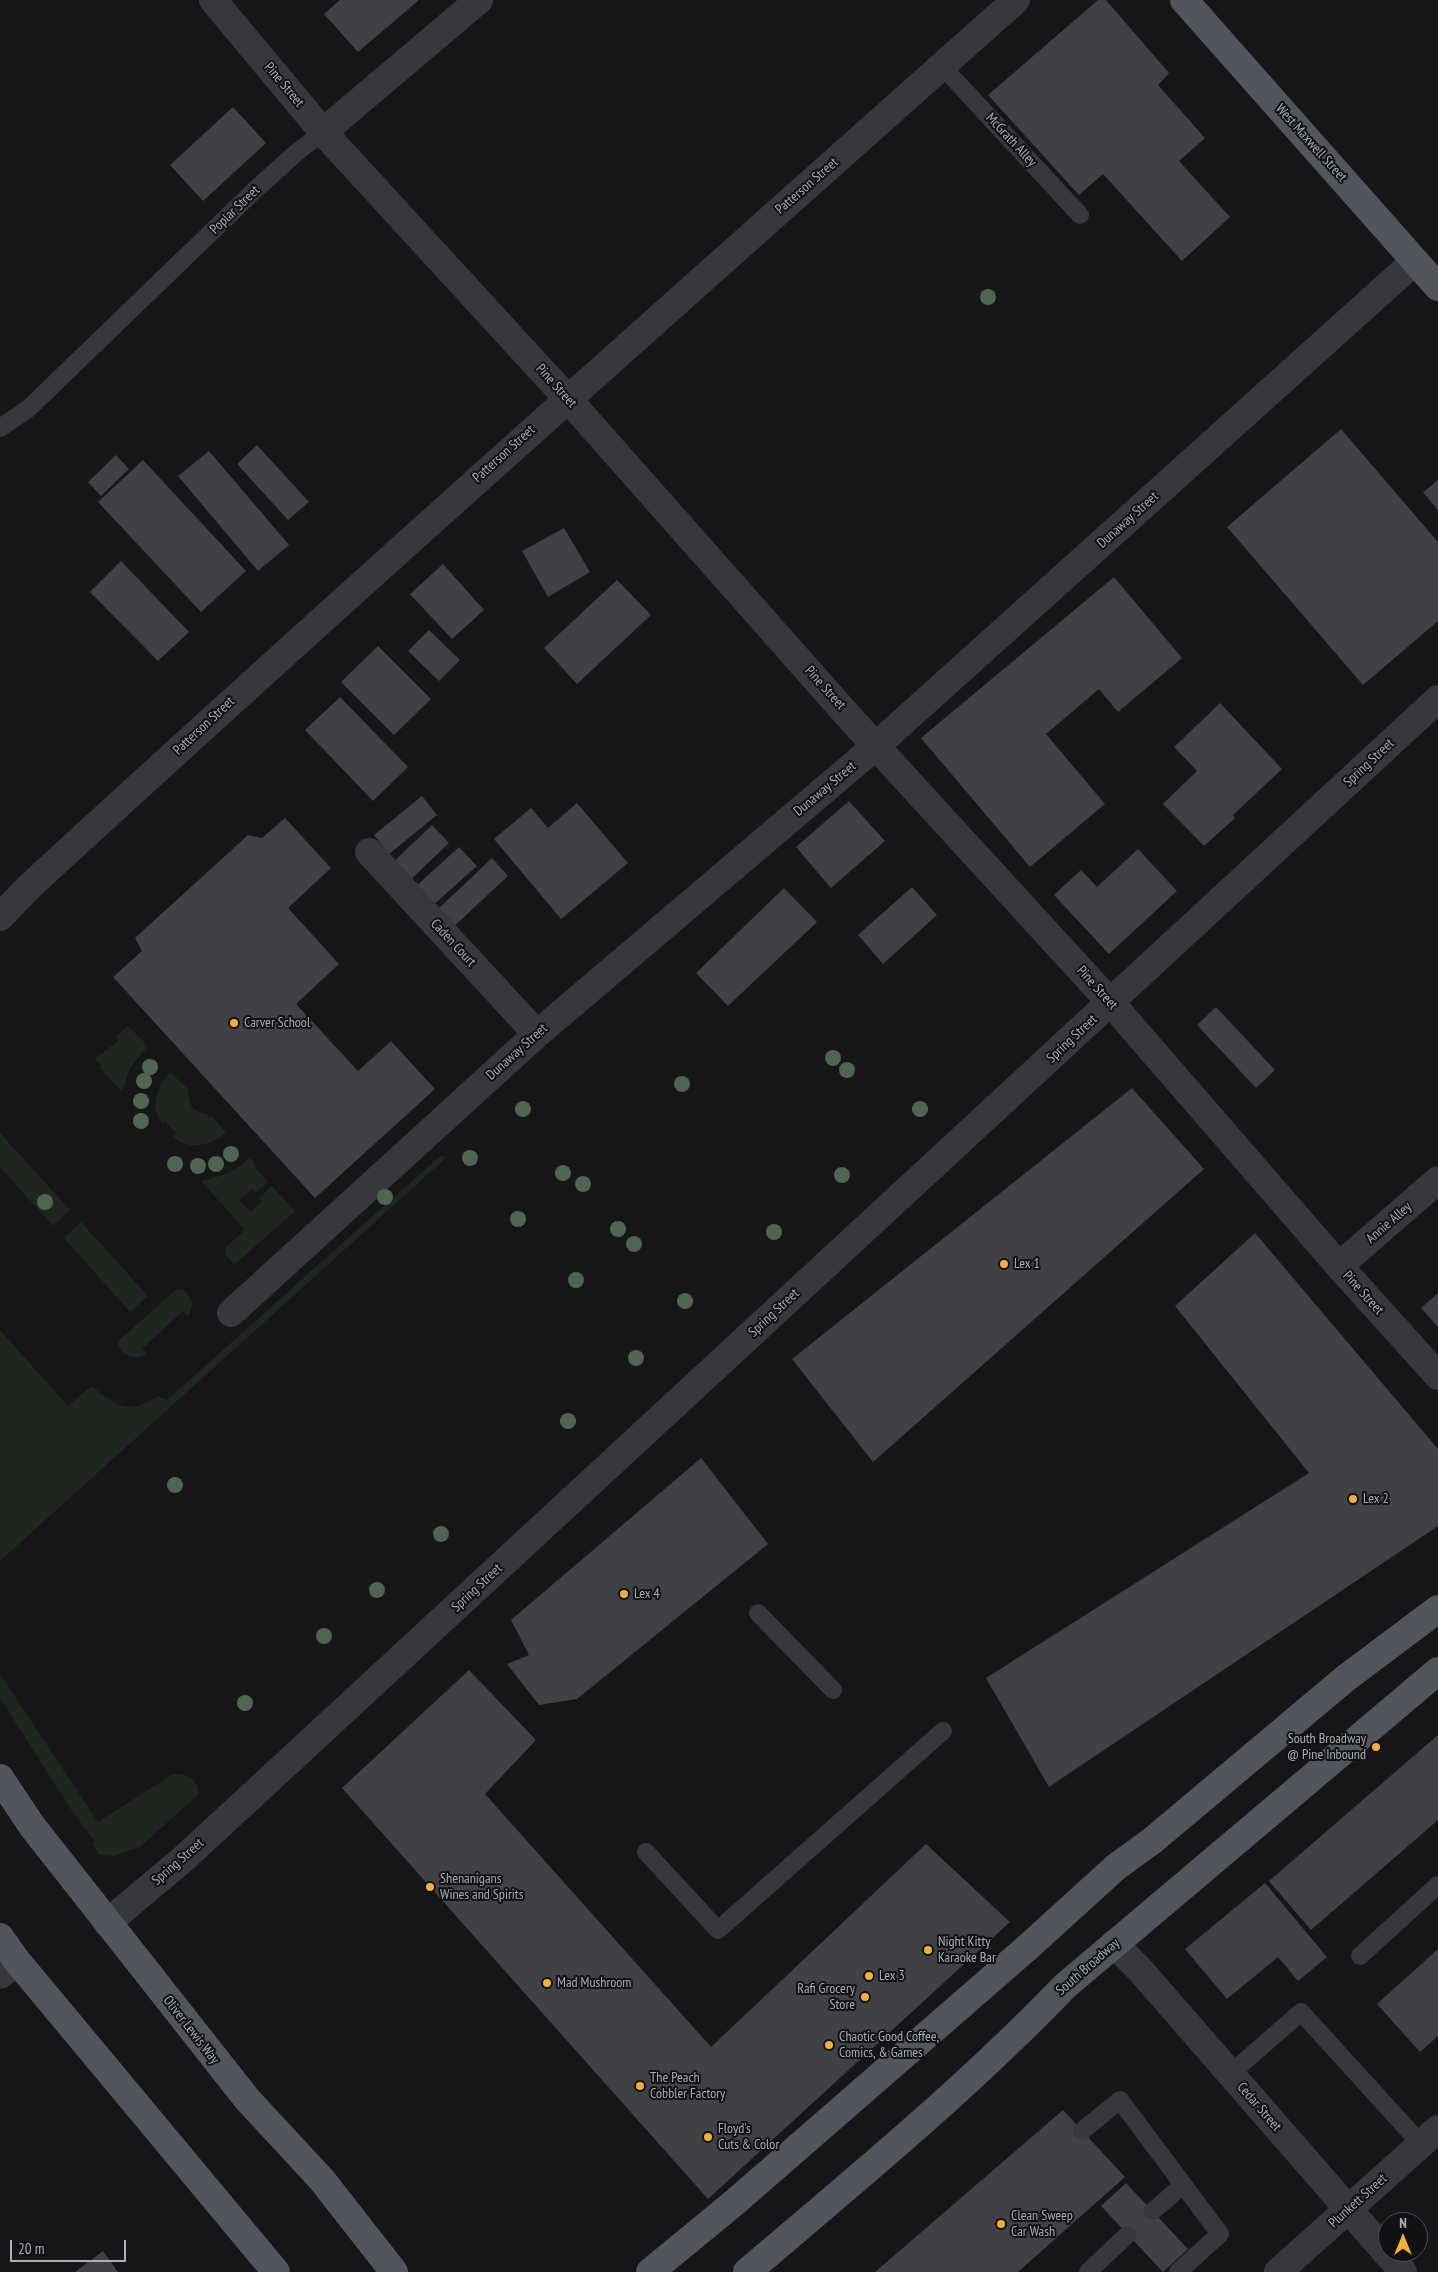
<!DOCTYPE html>
<style>
body{margin:0}
#map{position:relative;width:1438px;height:2272px;overflow:hidden;background:#161618;font-family:"PT Sans Narrow",sans-serif}
canvas{display:block}
.north{position:absolute;left:1378px;top:2212px;width:50px;height:50px;box-sizing:border-box;background:#111113;border:1px solid #4d4f55;border-radius:50%;rotate:0deg;font-size:14px;font-weight:700;line-height:20px;text-align:center;color:#a8adb8}
.north::after{content:'';display:block;margin:auto;width:18px;height:22px;background:#f2b134;clip-path:polygon(50% 0,100% 100%,50% 72%,0 100%)}
.scale{position:absolute;left:10px;top:2240px;width:116px;height:22px;box-sizing:border-box;border:2px solid #a8adb8;border-top:0;padding-left:6px;font-size:15px;line-height:18px;white-space:nowrap;color:#a8adb8;-webkit-text-stroke:4px #111113;paint-order:stroke}
</style>
<div id="map">
<canvas width="1438" height="2272"></canvas>
<div class="north">N</div>
<div class="scale">20 m</div>
</div>
<script>
const ctx = document.querySelector('canvas').getContext('2d');
ctx.lineJoin = 'round';
function fillPath(path, color) {
  ctx.fillStyle = color;
  ctx.fill(path, 'evenodd');
}
function stroke(path, color, width, dash) {
  ctx.strokeStyle = color;
  ctx.lineWidth = width;
  ctx.lineCap = dash ? 'butt' : 'round';
  ctx.setLineDash(dash || []);
  ctx.stroke(path);
}
function label(font, color, halo, rows, align = 'center') {
  ctx.font = font + ' "PT Sans Narrow",sans-serif';
  ctx.lineWidth = 4;
  ctx.setLineDash([]);
  ctx.textBaseline = 'middle';
  ctx.strokeStyle = halo;
  ctx.fillStyle = color;
  for (const [text, x, y, turn = 0] of rows) {
    ctx.save();
    ctx.translate(x, y);
    ctx.rotate((+turn || 0) * Math.PI / 180);
    ctx.textAlign = isNaN(turn) ? turn : align;
    if (halo) ctx.strokeText(text, 0, 0);
    ctx.fillText(text, 0, 0);
    ctx.restore();
  }
}
fillPath(new Path2D(`
 M128 1026 148 1046 130 1068 122 1092 99 1067 101 1064 95 1059 119 1040 116 1036Z
 M170 1072 188 1089C188 1100 190 1113 206 1113L210 1117 212 1116 226 1133C212 1145 188 1152 173 1136L176 1133 165 1122 163 1124C148 1109 158 1086 170 1072Z
 M0 1133 70 1210 53 1226 0 1167Z
 M441 1155 446 1158 0 1561V1330L68 1406 89 1388 93 1387C117 1408 130 1414 158 1396L167 1400Z
 M250 1158 255 1164 254 1166 268 1182 255 1193 252 1189 239 1200 251 1212 262 1202 259 1198 272 1186 295 1211 234 1265 226 1255 225 1248 245 1230 201 1181C221 1177 235 1171 250 1158Z
 M81 1222 148 1296 130 1312 64 1238Z
 M178 1288 184 1290 193 1302 188 1317 183 1311 142 1349 147 1354C136 1361 118 1356 118 1341Z
 M0 1674 98 1822 173 1774C186 1772 200 1781 198 1795L140 1847 114 1856 100 1855 92 1844 95 1842 70 1808 0 1698Z`), '#1e261f');
fillPath(new Path2D(`
 M340 0H419L358 52 324 14Z
 M1098 0H1106L1169 73 1158 85 1205 138 1179 161 1230 217 1182 261 1103 174 1079 195 988 95Z
 M233 107 266 143 203 201 170 165Z
 M1341 429 1438 542V621L1363 685 1227 527Z
 M257 445 309 502 288 520 237 464Z
 M209 451 289 545 258 571 178 476Z
 M116 455 129 469 101 496 88 482Z
 M143 460 246 571 201 612 98 502Z
 M1438 480V510L1423 492Z
 M564 528 590 572 548 597 522 551Z
 M121 561 189 632 158 661 90 592Z
 M443 564 484 610 452 639 410 594Z
 M1114 577 1182 658 1118 712 1099 689 1046 734 1105 804 1030 867 921 738Z
 M617 580 651 615 577 684 544 648Z
 M429 630 460 660 439 681 408 651Z
 M378 646 431 699 394 735 341 682Z
 M340 697 408 767 373 801 305 730Z
 M1220 703 1282 769 1233 815 1235 818 1204 846 1163 804 1197 771 1174 747Z
 M422 796 437 815 389 854 374 835Z
 M849 801 885 841 831 888 796 847Z
 M577 803 628 863 561 919 494 839 531 808 548 828Z
 M285 818 331 868 288 908 339 964 296 1004 358 1071 391 1041 435 1089 315 1198 113 977 142 951 135 938 248 835 262 838Z
 M432 825 449 843 405 885 388 867Z
 M459 847 477 866 431 907 414 888Z
 M1138 849 1177 891 1109 954 1054 895 1081 870 1097 887Z
 M492 858 508 876 450 930 434 913Z
 M912 887 937 915 883 964 858 935Z
 M784 888 817 922 728 1006 696 973Z
 M1216 1007 1275 1070 1256 1088 1197 1025Z
 M1132 1088 1204 1169 873 1462 792 1359Z
 M1255 1233 1438 1449V1526L1049 1787 986 1678 1309 1473 1175 1306Z
 M1438 1293V1327L1421 1308Z
 M701 1458 768 1544 577 1699 539 1705 507 1664 529 1655 511 1620Z
 M469 1670 536 1740 485 1794 711 2047 926 1844 1010 1922 708 2199 342 1788Z
 M1438 1735V1820L1311 1930 1269 1881Z
 M1265 1883 1327 1957 1298 1981 1278 1957 1227 1999 1185 1949Z
 M1438 1949V2036L1420 2052 1377 2004Z
 M1063 2110 1125 2177 1018 2272H875Z
 M1126 2183 1188 2249 1163 2272 1101 2206Z
 M103 2251 118 2272H75Z`), '#404145');
stroke(new Path2D(`
 M942 66 1080 215
 M0 428 28 409 256 189 296 153 323 132
 M758 1613 833 1690
 M646 1852 718 1930 943 1731
 M1360 1956 1438 1885
 M1230 2074 1301 2012 1421 2144
 M1082 2131 1120 2100 1220 2234 1178 2272
 M1153 2211 1183 2185
 M1088 2272 1127 2235`), '#37383d', 18);
stroke(new Path2D(`
 M213 0 323 132 567 398 850 718 1111 1003 1339 1266 1438 1376
 M323 132 479 0
 M369 852 537 1034
 M0 917 30 886C355 587 686 294 1016 0
 M1339 1266 1438 1180
 M231 1313 537 1034 877 745 1415 261
 M107 1923 182 1860 245 1802 1438 699
 M1114 1944 1141 1971 1403 2272
 M0 1975 17 1961
 M1278 2272 1438 2129`), '#37383d', 28);
stroke(new Path2D(`
 M1184 0 1438 287
 M0 1778 32 1826 247 2099 322 2180 394 2272
 M0 1937 17 1961 276 2272
 M650 2272 735 2202 1028 1947 1116 1867 1153 1840 1346 1678 1438 1609
 M747 2272C855 2180 966 2089 1065 1986L1438 1671`), '#53555c', 28);
ctx.fillStyle = '#506452';
for (const [x, y] of [
 [988,297],
 [833,1058],
 [150,1067],
 [847,1070],
 [144,1081],
 [682,1084],
 [141,1101],
 [523,1109],
 [920,1109],
 [141,1121],
 [231,1154],
 [470,1158],
 [175,1164],
 [216,1164],
 [198,1166],
 [563,1173],
 [842,1175],
 [583,1184],
 [385,1197],
 [45,1202],
 [518,1219],
 [618,1229],
 [774,1232],
 [634,1244],
 [576,1280],
 [685,1301],
 [636,1358],
 [568,1421],
 [175,1485],
 [441,1534],
 [377,1590],
 [324,1636],
 [245,1703]
]) {
  ctx.beginPath();
  ctx.arc(x, y, 8, 0, 2 * Math.PI);
  ctx.fill();
}
for (const [x, y, r, color] of [
 [234,1023,5,"#f2b134"],
 [1004,1264,5,"#f2b134"],
 [1353,1499,5,"#f2b134"],
 [624,1594,5,"#f2b134"],
 [1376,1747,5,"#f2b134"],
 [430,1887,5,"#f2b134"],
 [928,1950,5,"#f2b134"],
 [869,1976,5,"#f2b134"],
 [547,1983,5,"#f2b134"],
 [865,1997,5,"#f2b134"],
 [829,2045,5,"#f2b134"],
 [640,2086,5,"#f2b134"],
 [708,2137,5,"#f2b134"],
 [1001,2224,5,"#f2b134"]
]) {
  const dot = new Path2D();
  dot.arc(x, y, r, 0, 2 * Math.PI);
  ctx.fillStyle = color;
  ctx.fill(dot);
  stroke(dot, '#111113', 2);
}
label('14px', '#a8adb8', '#111113', [
 ["Pine Street",284,85,50],
 ["McGrath Alley",1011,140,47],
 ["West Maxwell Street",1311,143,48],
 ["Patterson Street",807,186,-41],
 ["Poplar Street",235,210,-44],
 ["Pine Street",556,386,48],
 ["Patterson Street",504,454,-42],
 ["Dunaway Street",1128,520,-42],
 ["Pine Street",825,688,48],
 ["Patterson Street",204,726,-43],
 ["Spring Street",1369,763,-43],
 ["Dunaway Street",825,789,-40],
 ["Caden Court",453,943,47],
 ["Pine Street",1097,988,48],
 ["Spring Street",1072,1039,-43],
 ["Dunaway Street",517,1052,-42],
 ["Annie Alley",1389,1223,-41],
 ["Pine Street",1363,1293,48],
 ["Spring Street",774,1313,-43],
 ["Spring Street",477,1588,-43],
 ["Spring Street",178,1862,-41],
 ["South Broadway",1088,1967,-41],
 ["Oliver Lewis Way",191,2030,52],
 ["Cedar Street",1259,2107,49],
 ["Plunkett Street",1358,2201,-42]
]);
label('14px', '#a8adb8', '#111113', [
 ["Carver School",244,1023],
 ["Lex 1",1014,1264],
 ["Lex 2",1363,1499],
 ["Lex 4",634,1594],
 ["South Broadway",1366,1739,"right"],
 ["@ Pine Inbound",1366,1755,"right"],
 ["Shenanigans",440,1879],
 ["Wines and Spirits",440,1895],
 ["Night Kitty",938,1942],
 ["Karaoke Bar",938,1958],
 ["Lex 3",879,1976],
 ["Mad Mushroom",557,1983],
 ["Rafi Grocery",855,1989,"right"],
 ["Store",855,2005,"right"],
 ["Chaotic Good Coffee,",839,2037],
 ["Comics, & Games",839,2053],
 ["The Peach",650,2078],
 ["Cobbler Factory",650,2094],
 ["Floyd's",718,2129],
 ["Cuts & Color",718,2145],
 ["Clean Sweep",1011,2216],
 ["Car Wash",1011,2232]
], 'left');
</script>
